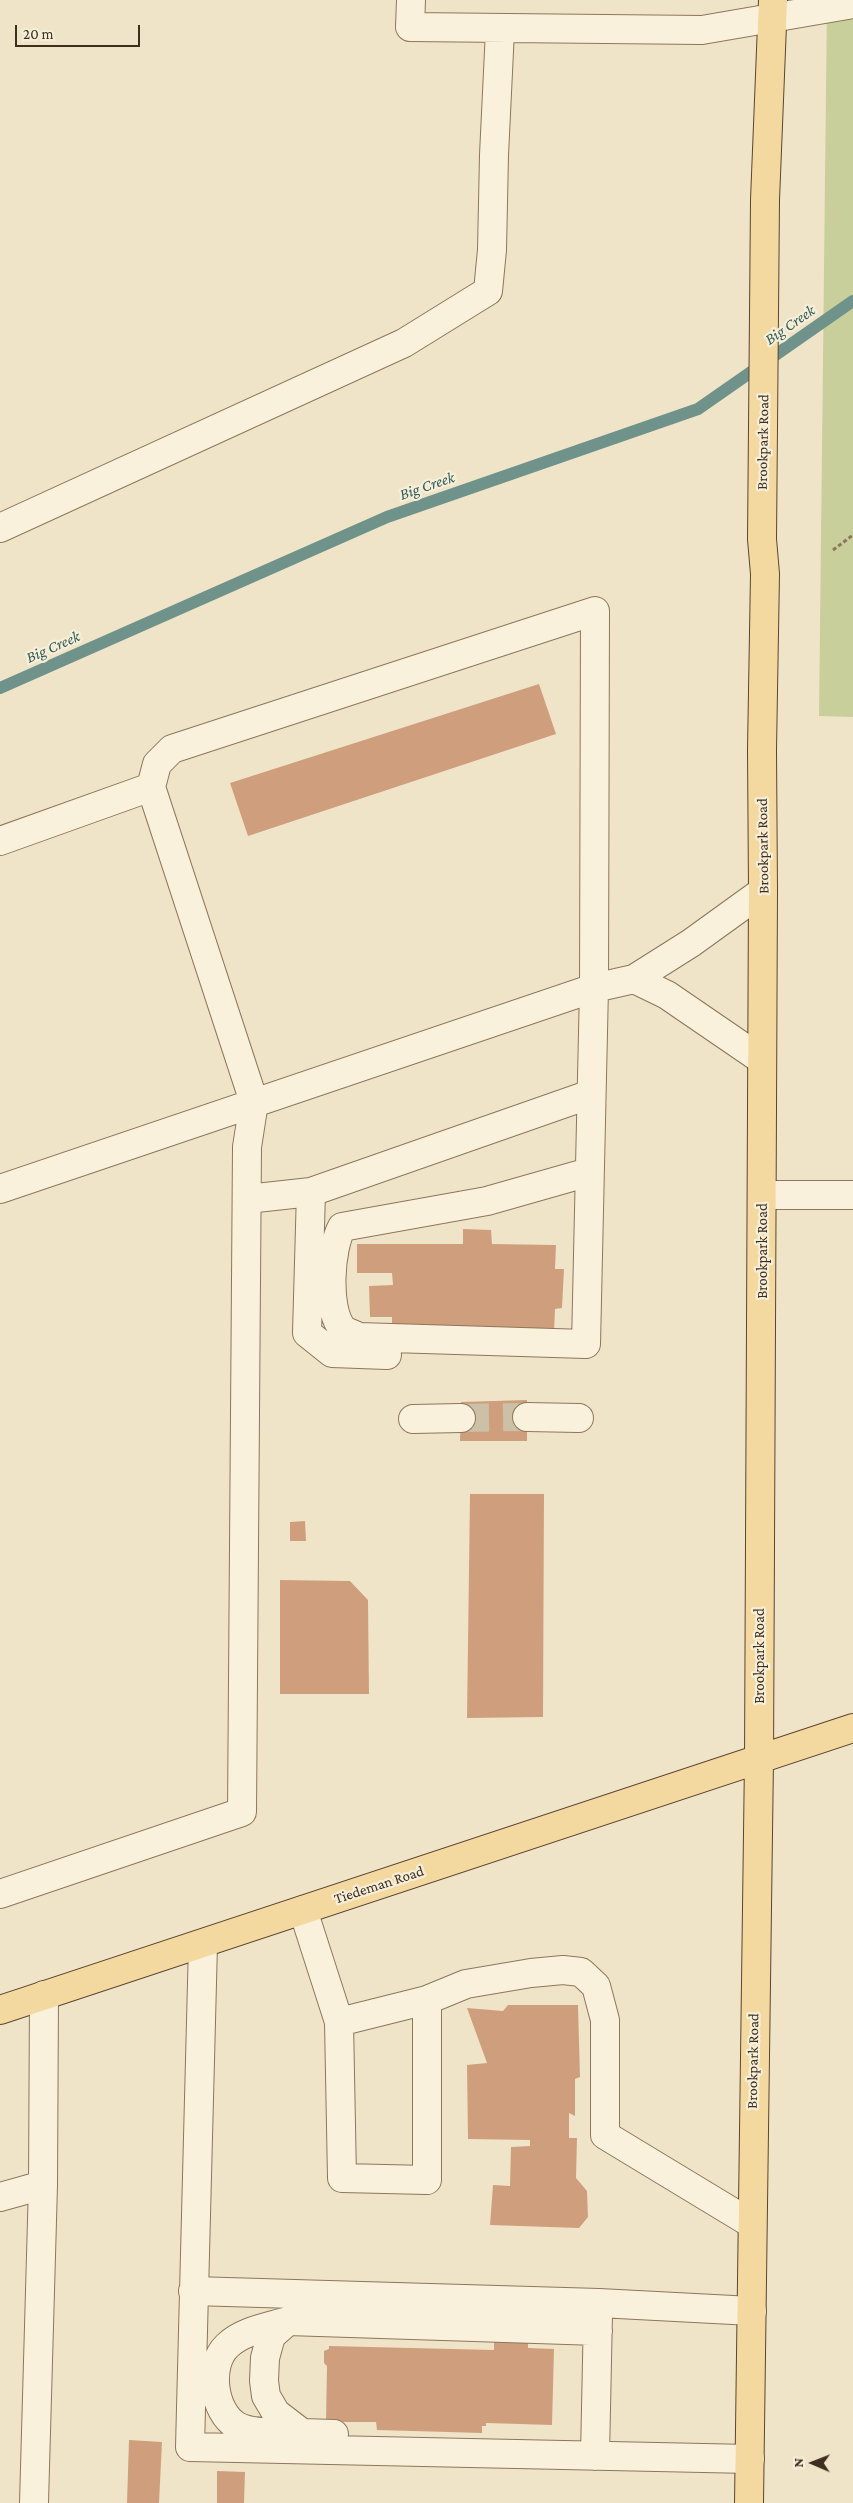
<!DOCTYPE html>
<style>
body{margin:0}
#map{position:relative;width:853px;height:2503px;overflow:hidden;background:#f0e4c8;font-family:"Crimson Pro",serif}
canvas{display:block}
.north{position:absolute;left:788px;top:2438px;width:50px;height:50px;-webkit-text-stroke:4px #f7eed8;paint-order:stroke;rotate:271deg;font-size:14px;font-weight:700;line-height:20px;text-align:center;color:#3d2e20}
.north::after{content:'';display:block;margin:auto;width:18px;height:22px;background:#3d2e20;clip-path:polygon(50% 0,100% 100%,50% 72%,0 100%)}
.scale{position:absolute;left:15px;top:25px;width:125px;height:22px;box-sizing:border-box;border:2px solid #3d2e20;border-top:0;padding-left:6px;font-size:15px;line-height:18px;white-space:nowrap;color:#3d2e20;-webkit-text-stroke:4px #f7eed8;paint-order:stroke}
</style>
<div id="map">
<canvas width="853" height="2503"></canvas>
<div class="north">N</div>
<div class="scale">20 m</div>
</div>
<script>
const ctx = document.querySelector('canvas').getContext('2d');
ctx.lineJoin = 'round';
function fillPath(path, color) {
  ctx.fillStyle = color;
  ctx.fill(path, 'evenodd');
}
function stroke(path, color, width, dash) {
  ctx.strokeStyle = color;
  ctx.lineWidth = width;
  ctx.lineCap = dash ? 'butt' : 'round';
  ctx.setLineDash(dash || []);
  ctx.stroke(path);
}
function label(font, color, halo, rows, align = 'center') {
  ctx.font = font + ' "Crimson Pro",serif';
  ctx.lineWidth = 4.5;
  ctx.setLineDash([]);
  ctx.textBaseline = 'middle';
  ctx.strokeStyle = halo;
  ctx.fillStyle = color;
  for (const [text, x, y, turn = 0] of rows) {
    ctx.save();
    ctx.translate(x, y);
    ctx.rotate((+turn || 0) * Math.PI / 180);
    ctx.textAlign = isNaN(turn) ? turn : align;
    if (halo) ctx.strokeText(text, 0, 0);
    ctx.fillText(text, 0, 0);
    ctx.restore();
  }
}
fillPath(new Path2D(`
 M827 0H853V717L819 716Z`), '#c9cf9b');
stroke(new Path2D(`
 M0 688 387 517 698 409 853 301`), '#6f938a', 12);
fillPath(new Path2D(`
 M539 684 556 734 248 836 230 783Z
 M463 1229 491 1230 492 1244 556 1245 555 1269H564L562 1308 555 1309 554 1332 392 1331V1317H370L369 1286 393 1285 392 1273H357V1244H463Z
 M527 1400V1441H460L461 1402Z
 M470 1494H544L543 1717 467 1718Z
 M305 1521 306 1541H290V1522Z
 M280 1580 350 1581 368 1600 369 1694H280Z
 M508 2005H578L580 2077 575 2079V2116L569 2113V2138H577L576 2178 587 2191 588 2217 579 2228 490 2225 493 2185 510 2186 511 2147 530 2146V2140L468 2139 467 2065 487 2063 467 2008 503 2011Z
 M494 2340H528V2348L554 2349 552 2425 486 2423V2426H482V2433L377 2430 376 2422H326L327 2366 324 2363V2351L329 2349V2346L494 2350Z
 M129 2440 162 2442 159 2503H127Z
 M217 2471 245 2472 244 2503H217Z`), '#cf9f7d');
stroke(new Path2D(`
 M461 1418 527 1417`), '#ccc0a6', 28, [28, 14]);
const minor = new Path2D(`
 M411 0 410 27 702 30 853 4
 M0 528 404 343 488 291 492 250 494 155 500 30
 M0 841 151 787
 M634 979 667 995 762 1060
 M0 1189 594 988 634 979 691 943 763 891
 M311 1192 307 1333 332 1353 387 1355
 M762 1195H853
 M247 1199 311 1192 591 1094
 M527 1417 579 1418
 M413 1419 461 1418
 M0 1894 242 1812 247 1147 254 1102 151 787 157 764 172 749 595 611 594 988 586 1344 359 1337C354 1334 345 1332 342 1328 326 1308 330 1248 342 1227L487 1201 589 1172
 M303 1910 339 2022 342 2178 427 2180V2000L466 1984 531 1973 563 1970 581 1972 596 1986 605 2020V2135L752 2224
 M203 1944 190 2447 750 2459
 M339 2022 427 2000
 M0 2197 43 2185
 M193 2291 599 2303 752 2311
 M287 2432C272 2432 251 2434 237 2426 213 2412 207 2365 227 2346 242 2331 268 2327 288 2321
 M334 2434 302 2433 276 2413 266 2396 264 2381 265 2358 271 2336 288 2321 598 2331
 M595 2456 598 2313
 M34 2503 43 2185 44 1995`);
const major = new Path2D(`
 M0 2010 853 1728
 M749 2503 759 1759 763 891 762 750 765 574 762 539 765 200 773 0`);
stroke(minor, '#8d765c', 30);
stroke(major, '#5b4430', 30);
stroke(new Path2D(`
 M833 550 853 535`), '#8d765c', 3, [4, 2.5]);
stroke(minor, '#faf1dc', 28);
stroke(major, '#f3d9a0', 28);
label('15px', '#3d2e20', '#f7eed8', [
 ["Brookpark Road",763,442,-89],
 ["Brookpark Road",763,846,-91],
 ["Brookpark Road",762,1251,-90],
 ["Brookpark Road",759,1656,-90],
 ["Tiedeman Road",379,1885,-18],
 ["Brookpark Road",753,2061,-89]
]);
label('italic 16px', '#2f5d5a', '#f7eed8', [
 ["Big Creek",790,325,-35],
 ["Big Creek",427,486,-19],
 ["Big Creek",53,647,-24]
]);
</script>
